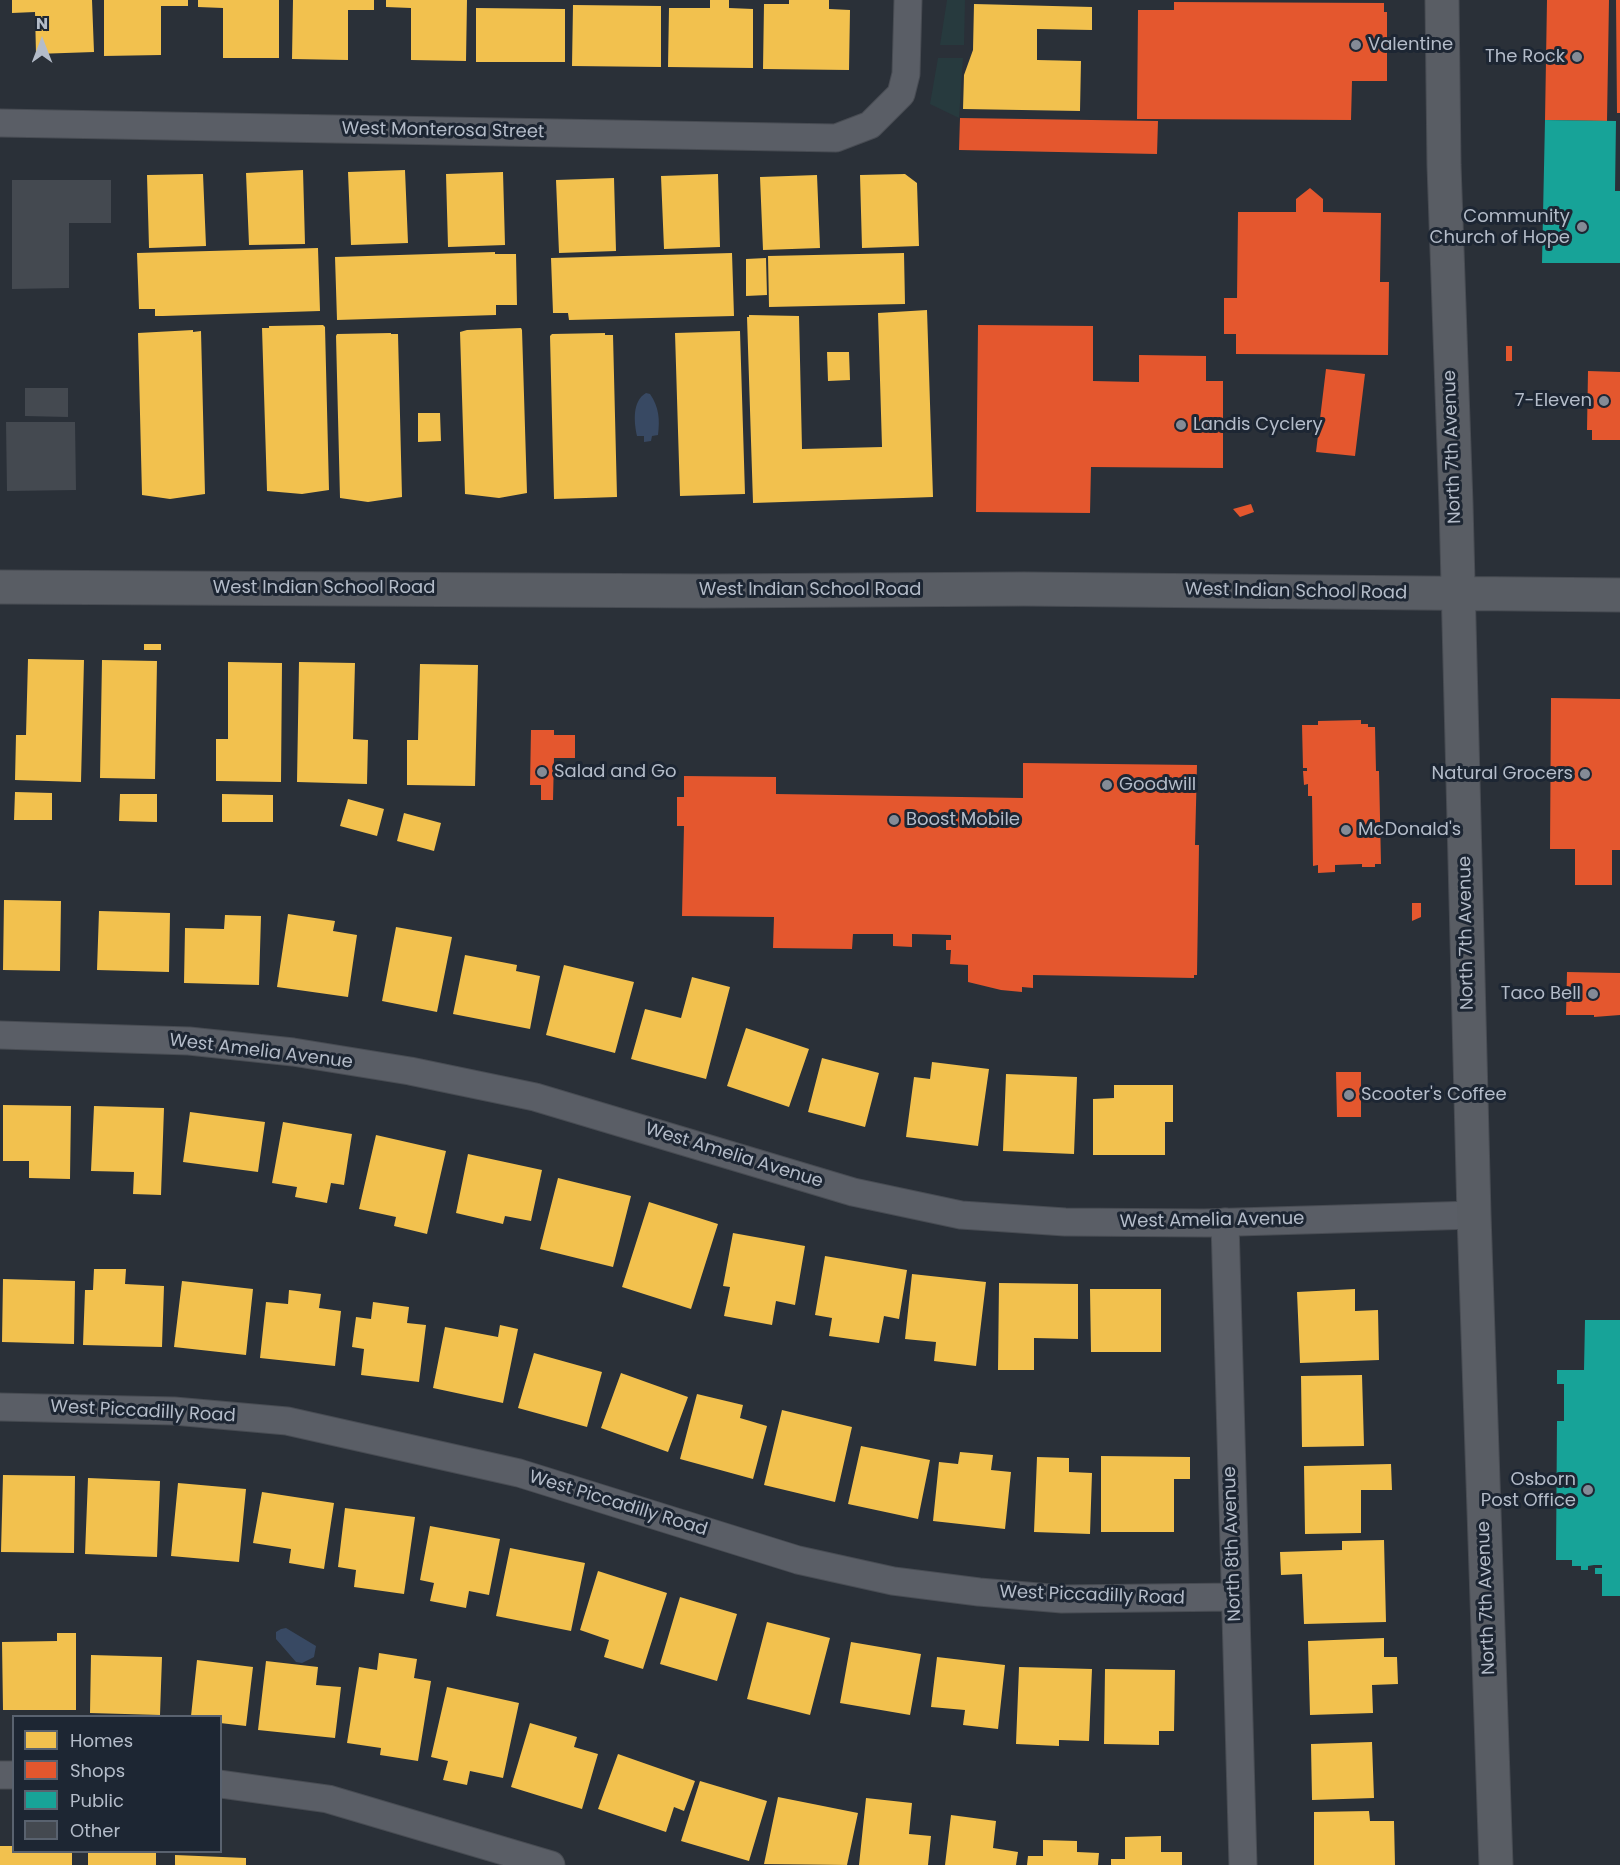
<!DOCTYPE html>
<style>
body{margin:0}
#map{position:relative;width:1620px;height:1865px;overflow:hidden;background:#2a3038;font-family:Poppins,sans-serif}
canvas{display:block}
.legend{position:absolute;left:12px;top:1715px;width:210px;height:138px;box-sizing:border-box;background:#1d2633;border:2px solid #59626f;margin:0;padding:8px 10px;list-style:none;font-size:18px;color:#b4bcc9}
.legend li{display:flex;align-items:center;gap:12px;height:30px}
.legend b{width:30px;border:2px solid #59626f}
.north{position:absolute;left:12px;top:12px;width:60px;height:60px;-webkit-text-stroke:4px #1d2633;paint-order:stroke;rotate:0deg;font-size:16px;font-weight:700;line-height:24px;text-align:center;color:#b4bcc9}
.north::after{content:'';display:block;margin:auto;width:21px;height:27px;background:#b4bcc9;clip-path:polygon(50% 0,100% 100%,50% 72%,0 100%)}
</style>
<div id="map">
<canvas width="1620" height="1865"></canvas>
<ul class="legend">
<li><b style="height:16px;background:#f2c14e"></b>Homes</li>
<li><b style="height:16px;background:#e4572e"></b>Shops</li>
<li><b style="height:16px;background:#17a398"></b>Public</li>
<li><b style="height:16px;background:#444950"></b>Other</li>
</ul>
<div class="north">N</div>
</div>
<script>
const ctx = document.querySelector('canvas').getContext('2d');
ctx.lineJoin = 'round';
function fillPath(path, color) {
  ctx.fillStyle = color;
  ctx.fill(path, 'evenodd');
}
function stroke(path, color, width, dash) {
  ctx.strokeStyle = color;
  ctx.lineWidth = width;
  ctx.lineCap = dash ? 'butt' : 'round';
  ctx.setLineDash(dash || []);
  ctx.stroke(path);
}
function label(font, color, halo, rows, align = 'center') {
  ctx.font = font + ' Poppins,sans-serif';
  ctx.lineWidth = 6;
  ctx.setLineDash([]);
  ctx.textBaseline = 'middle';
  ctx.strokeStyle = halo;
  ctx.fillStyle = color;
  for (const [text, x, y, turn = 0] of rows) {
    ctx.save();
    ctx.translate(x, y);
    ctx.rotate((+turn || 0) * Math.PI / 180);
    ctx.textAlign = isNaN(turn) ? turn : align;
    if (halo) ctx.strokeText(text, 0, 0);
    ctx.fillText(text, 0, 0);
    ctx.restore();
  }
}
fillPath(new Path2D(`
 M947 0H965L964 45H940Z
 M938 58H963L959 118 930 104Z`), '#273a3e');
fillPath(new Path2D(`
 M646 393 650 394C659 407 660 419 658 435L652 436 651 441 644 442V436H637C634 422 632 401 646 393Z
 M286 1628 316 1646 314 1657 302 1663 296 1662 276 1639V1632L281 1629Z`), '#384963');
fillPath(new Path2D(`
 M12 0H92L94 52 36 54 35 12 12 13Z
 M104 0H188V6H161V55L104 56Z
 M198 0H279V58H223V8L198 7Z
 M293 0H374V10H348V60L292 59Z
 M386 0H467L466 61 411 60V8L386 7Z
 M710 0H729V8L753 9V68L668 67 669 8H710Z
 M789 0H829V9L850 10 849 70 763 69 764 4H789Z
 M974 4 1092 7V30L1037 29V60L1081 61 1080 111 963 109 964 75 973 50Z
 M573 5 661 6V67L572 66Z
 M476 8 565 9V62H476Z
 M303 170 305 244 249 245 246 173Z
 M405 170 408 243 351 245 348 172Z
 M503 172 505 245 448 247 446 174Z
 M203 174 206 246 149 248 147 175Z
 M718 174 720 247 664 249 661 176Z
 M905 174 917 183 919 246 862 248 860 175Z
 M817 175 820 248 763 250 760 177Z
 M614 178 616 251 559 253 556 180Z
 M318 248 320 311 163 316H155V309H139L137 253Z
 M495 252V254H516L517 305H496V315L337 320 335 257Z
 M732 253 734 316 569 320 568 313H553L551 258Z
 M904 253 905 304 769 307 768 256Z
 M766 258 767 295 746 296V259Z
 M927 310 933 497 753 503 747 317H749V315L799 316 802 449 882 447 878 313Z
 M323 325 325 327 329 490 302 494 267 491 262 328H269V326Z
 M521 328 522 330 527 493 499 498 465 494 460 332 467 330Z
 M193 330V332L201 331 205 494 170 499 142 495 138 333Z
 M740 331 745 494 680 496 675 333Z
 M391 333V334H398L402 497 368 502 340 498 336 336 337 334Z
 M605 333V335H613L617 497 554 499 550 336 552 334Z
 M827 352H849L850 380 828 381Z
 M418 413H440L441 441 418 442Z
 M144 644H161V650H144Z
 M28 659 84 660 81 782 15 780 16 735H26Z
 M102 660 157 661 155 779 100 778Z
 M228 662 282 663 281 782 216 781V739H228Z
 M299 662 355 663 353 739 368 740 367 784 297 782Z
 M420 664 478 665 475 786 407 785V740H418Z
 M15 792 52 793V820H14Z
 M120 794H157V822L119 821Z
 M222 794 273 795V822H222Z
 M348 799 384 809 377 836 340 826Z
 M404 813 441 823 434 851 397 841Z
 M4 900 61 901 60 971 3 970Z
 M99 911 170 913 169 972 97 970Z
 M288 914 335 921 333 931 357 935 348 997 277 987Z
 M225 915 261 916 259 985 184 983 185 928 224 929Z
 M396 927 452 937 437 1012 382 1001Z
 M465 955 517 965 516 971 540 976 530 1029 453 1014Z
 M564 965 634 982 615 1053 546 1035Z
 M692 977 730 987 706 1079 631 1059 645 1009 681 1018Z
 M746 1028 809 1049 789 1107 727 1086Z
 M822 1058 879 1073 865 1127 808 1112Z
 M932 1062 989 1069 978 1146 906 1137 914 1077 930 1079Z
 M1006 1074 1077 1077 1074 1154 1003 1151Z
 M1114 1085H1173V1122H1165V1155H1093V1099L1114 1098Z
 M3 1105 71 1106 70 1179 29 1178V1161H3Z
 M94 1106 164 1108 161 1195 133 1194 134 1172 91 1171Z
 M190 1112 265 1122 258 1172 183 1162Z
 M283 1122 352 1134 344 1185 331 1183 327 1203 295 1197 297 1187 272 1183Z
 M376 1135 446 1151 427 1234 394 1226 396 1217 359 1209Z
 M468 1154 542 1170 531 1221 505 1216 503 1224 456 1213Z
 M558 1178 631 1196 613 1267 540 1249Z
 M649 1202 718 1224 691 1309 622 1287Z
 M733 1233 805 1246 795 1305 776 1301 772 1325 724 1316 730 1287 723 1286Z
 M825 1256 907 1270 899 1319 884 1316 879 1343 829 1336 832 1318 815 1315Z
 M94 1269H126L125 1284 164 1286 162 1347 83 1345 85 1290H93Z
 M912 1274 986 1282 976 1366 934 1361 936 1342 905 1339Z
 M3 1279 75 1281 74 1344 2 1342Z
 M182 1281 253 1289 246 1355 174 1347Z
 M999 1283 1078 1284V1339L1034 1338V1370H998Z
 M1090 1289H1161V1352H1091Z
 M1355 1289V1311L1378 1310 1379 1360 1300 1363 1297 1292Z
 M289 1290 321 1294 319 1308 341 1311 335 1366 260 1358 266 1302 288 1304Z
 M373 1302 409 1307 407 1323 426 1325 419 1382 361 1375 364 1349 352 1347 356 1317 371 1319Z
 M500 1325 518 1329 503 1403 433 1388 445 1327 498 1337Z
 M534 1353 602 1372 587 1427 518 1408Z
 M621 1373 688 1397 668 1452 601 1428Z
 M1362 1375 1364 1446 1302 1447 1301 1376Z
 M697 1394 743 1405 740 1418 767 1426 753 1479 680 1459Z
 M782 1410 852 1427 835 1502 764 1485Z
 M861 1446 930 1460 918 1519 848 1504Z
 M960 1452 993 1455 991 1470 1011 1472 1005 1529 933 1521 939 1462 958 1464Z
 M1101 1456 1190 1457V1479H1174V1532H1101Z
 M1037 1457 1069 1458V1472L1092 1473 1090 1534 1034 1532Z
 M1391 1464 1392 1490H1361V1533L1305 1534 1304 1466Z
 M3 1475 75 1476 74 1553 1 1552Z
 M88 1478 160 1481 157 1557 85 1554Z
 M178 1483 246 1489 239 1562 171 1556Z
 M262 1492 334 1503 324 1569 289 1563 291 1549 253 1543Z
 M345 1508 415 1517 404 1594 354 1587 356 1570 338 1567Z
 M430 1526 500 1539 489 1595 469 1591 466 1608 430 1601 434 1583 420 1580Z
 M1384 1540 1386 1622 1304 1624 1302 1574 1281 1575 1280 1552 1342 1550V1541Z
 M510 1548 585 1563 571 1631 496 1616Z
 M598 1571 667 1593 643 1669 604 1657 609 1640 580 1630Z
 M680 1597 737 1614 717 1681 660 1664Z
 M767 1622 830 1638 810 1715 747 1699Z
 M57 1633H76V1710H3L2 1642 57 1641Z
 M1384 1638V1657H1397L1398 1684 1372 1685 1373 1713 1310 1715 1308 1641Z
 M851 1642 921 1654 910 1715 840 1703Z
 M379 1653 417 1659 414 1678 431 1681 418 1761 380 1755 381 1748 347 1743 359 1667 377 1670Z
 M91 1655 162 1657 160 1715 90 1713Z
 M937 1657 1005 1665 998 1729 963 1725 965 1710 931 1707Z
 M197 1660 253 1667 246 1726 220 1723V1716H191Z
 M266 1661 318 1667 316 1685 341 1687 335 1738 258 1730Z
 M1019 1667 1092 1669 1089 1741 1059 1740V1746L1016 1744Z
 M1105 1669 1175 1670 1174 1731H1159V1745L1104 1744Z
 M447 1687 519 1703 503 1778 470 1771 467 1785 443 1780 448 1761 431 1757Z
 M530 1723 577 1737 574 1747 598 1754 582 1809 511 1787Z
 M1372 1742 1374 1798 1312 1800 1311 1744Z
 M618 1754 695 1781 684 1811 674 1807 666 1832 598 1809Z
 M700 1781 767 1801 749 1861 681 1841Z
 M778 1797 858 1813 847 1865 764 1864Z
 M866 1798 912 1803 909 1834 931 1836 928 1865H859Z
 M1369 1811 1370 1821H1394L1395 1865H1314V1812Z
 M951 1815 996 1821 993 1848 1018 1852 1016 1865H945Z
 M1161 1836V1852H1182V1865H1111V1859H1125V1837Z
 M1043 1840 1077 1841V1852L1099 1853 1098 1865H1027L1028 1856H1043Z
 M0 1846H14V1852H72V1865H0Z
 M88 1852H156V1865H88Z
 M175 1855 246 1858V1865H175Z`), '#f2c14e');
fillPath(new Path2D(`
 M1547 0H1609L1607 121 1545 120Z
 M1616 0H1620V113H1617Z
 M1174 2 1384 3V12H1387V81H1352L1351 120 1137 119 1138 10H1174Z
 M960 118 1158 121 1157 154 959 150Z
 M1310 188 1323 199V212L1381 213 1380 282H1389L1388 355 1236 354V334H1224V298H1237L1238 212H1296V199Z
 M978 325 1093 326V381L1139 382V355L1206 356V381H1223V468L1091 467 1090 513 976 512Z
 M1506 346H1512V361H1506Z
 M1326 369 1365 374 1355 456 1316 452Z
 M1588 371 1620 372V440H1592V430H1587Z
 M1251 504 1254 512 1240 517 1233 509Z
 M1551 698 1620 699V850H1612V885H1575V849H1550Z
 M1361 720V724H1368V727H1375L1376 771H1379L1381 864H1375V867H1362V864L1335 865V872L1318 873V865L1313 866 1312 796H1308V784L1304 785 1303 771H1307V768H1303L1302 725H1318V721Z
 M531 730H554V735H575V758H554L553 800H541V785H530Z
 M1023 763 1197 765 1195 845H1199L1197 975H1194V978L1033 975V988L1022 987V992L1001 990 968 982V965L950 964 951 950H946V940H951V935L912 934V947L893 946V934H853L852 949 773 948 774 917 682 916 684 826H677V797H684V776L776 777V794L1023 798Z
 M1412 903H1421V917L1412 921Z
 M1567 972 1620 973V1015L1594 1017V1015H1566Z
 M1336 1072H1361V1117H1337Z`), '#e4572e');
fillPath(new Path2D(`
 M1545 120 1616 121 1615 191H1620V263H1542Z
 M1585 1320H1620V1596H1602V1574H1595V1568H1602V1565H1594L1588 1566V1570H1581V1566H1572V1560H1556L1557 1421H1564V1384H1557V1370H1584Z`), '#17a398');
fillPath(new Path2D(`
 M12 180H111V223H69V288L12 289Z
 M25 388H68V417L25 416Z
 M6 422H75L76 490 7 491Z`), '#444950');
const minor = new Path2D(`
 M0 123 836 138 870 125 901 94 906 74 908 0
 M0 1035 189 1041 293 1052 410 1071 535 1097 853 1192 961 1215 1065 1222 1204 1223 1474 1215
 M1225 1222 1243 1865
 M0 1407 174 1411 287 1421 519 1473 798 1560 893 1581 979 1592 1062 1599 1235 1597
 M0 1775H14
 M220 1784 328 1799 551 1865`);
const secondary = new Path2D(`
 M1442 0 1444 165 1456 504 1474 1215 1496 1865
 M0 587 704 591 1024 589 1620 595`);
stroke(minor, '#484c53', 29);
stroke(secondary, '#484c53', 35);
stroke(minor, '#5a5e66', 27);
stroke(secondary, '#595d64', 33);
for (const [x, y, r, color] of [
 [1356,45,6,"#848b96"],
 [1577,57,6,"#848b96"],
 [1582,227,6,"#848b96"],
 [1604,401,6,"#848b96"],
 [1181,425,6,"#848b96"],
 [542,772,6,"#848b96"],
 [1585,774,6,"#848b96"],
 [1107,785,6,"#848b96"],
 [894,820,6,"#848b96"],
 [1346,830,6,"#848b96"],
 [1593,994,6,"#848b96"],
 [1349,1095,6,"#848b96"],
 [1588,1490,6,"#848b96"]
]) {
  const dot = new Path2D();
  dot.arc(x, y, r, 0, 2 * Math.PI);
  ctx.fillStyle = color;
  ctx.fill(dot);
  stroke(dot, '#1d2633', 2);
}
label('18px', '#b4bcc9', '#1d2633', [
 ["Valentine",1368,45],
 ["The Rock",1565,57,"right"],
 ["Community",1570,217,"right"],
 ["Church of Hope",1570,238,"right"],
 ["7-Eleven",1592,401,"right"],
 ["Landis Cyclery",1193,425],
 ["Salad and Go",554,772],
 ["Natural Grocers",1573,774,"right"],
 ["Goodwill",1119,785],
 ["Boost Mobile",906,820],
 ["McDonald's",1358,830],
 ["Taco Bell",1581,994,"right"],
 ["Scooter's Coffee",1361,1095],
 ["Osborn",1576,1480,"right"],
 ["Post Office",1576,1501,"right"]
], 'left');
label('18px', '#b4bcc9', '#1d2633', [
 ["West Monterosa Street",443,131,1],
 ["North 7th Avenue",1453,447,-92],
 ["West Indian School Road",324,588],
 ["West Indian School Road",810,590],
 ["West Indian School Road",1296,592,1],
 ["North 7th Avenue",1467,933,-91],
 ["West Amelia Avenue",261,1052,7],
 ["West Amelia Avenue",734,1156,17],
 ["West Amelia Avenue",1212,1221,-1],
 ["West Piccadilly Road",143,1412,3],
 ["West Piccadilly Road",618,1504,17],
 ["North 8th Avenue",1233,1544,-92],
 ["West Piccadilly Road",1092,1596,2],
 ["North 7th Avenue",1487,1598,-92]
]);
</script>
